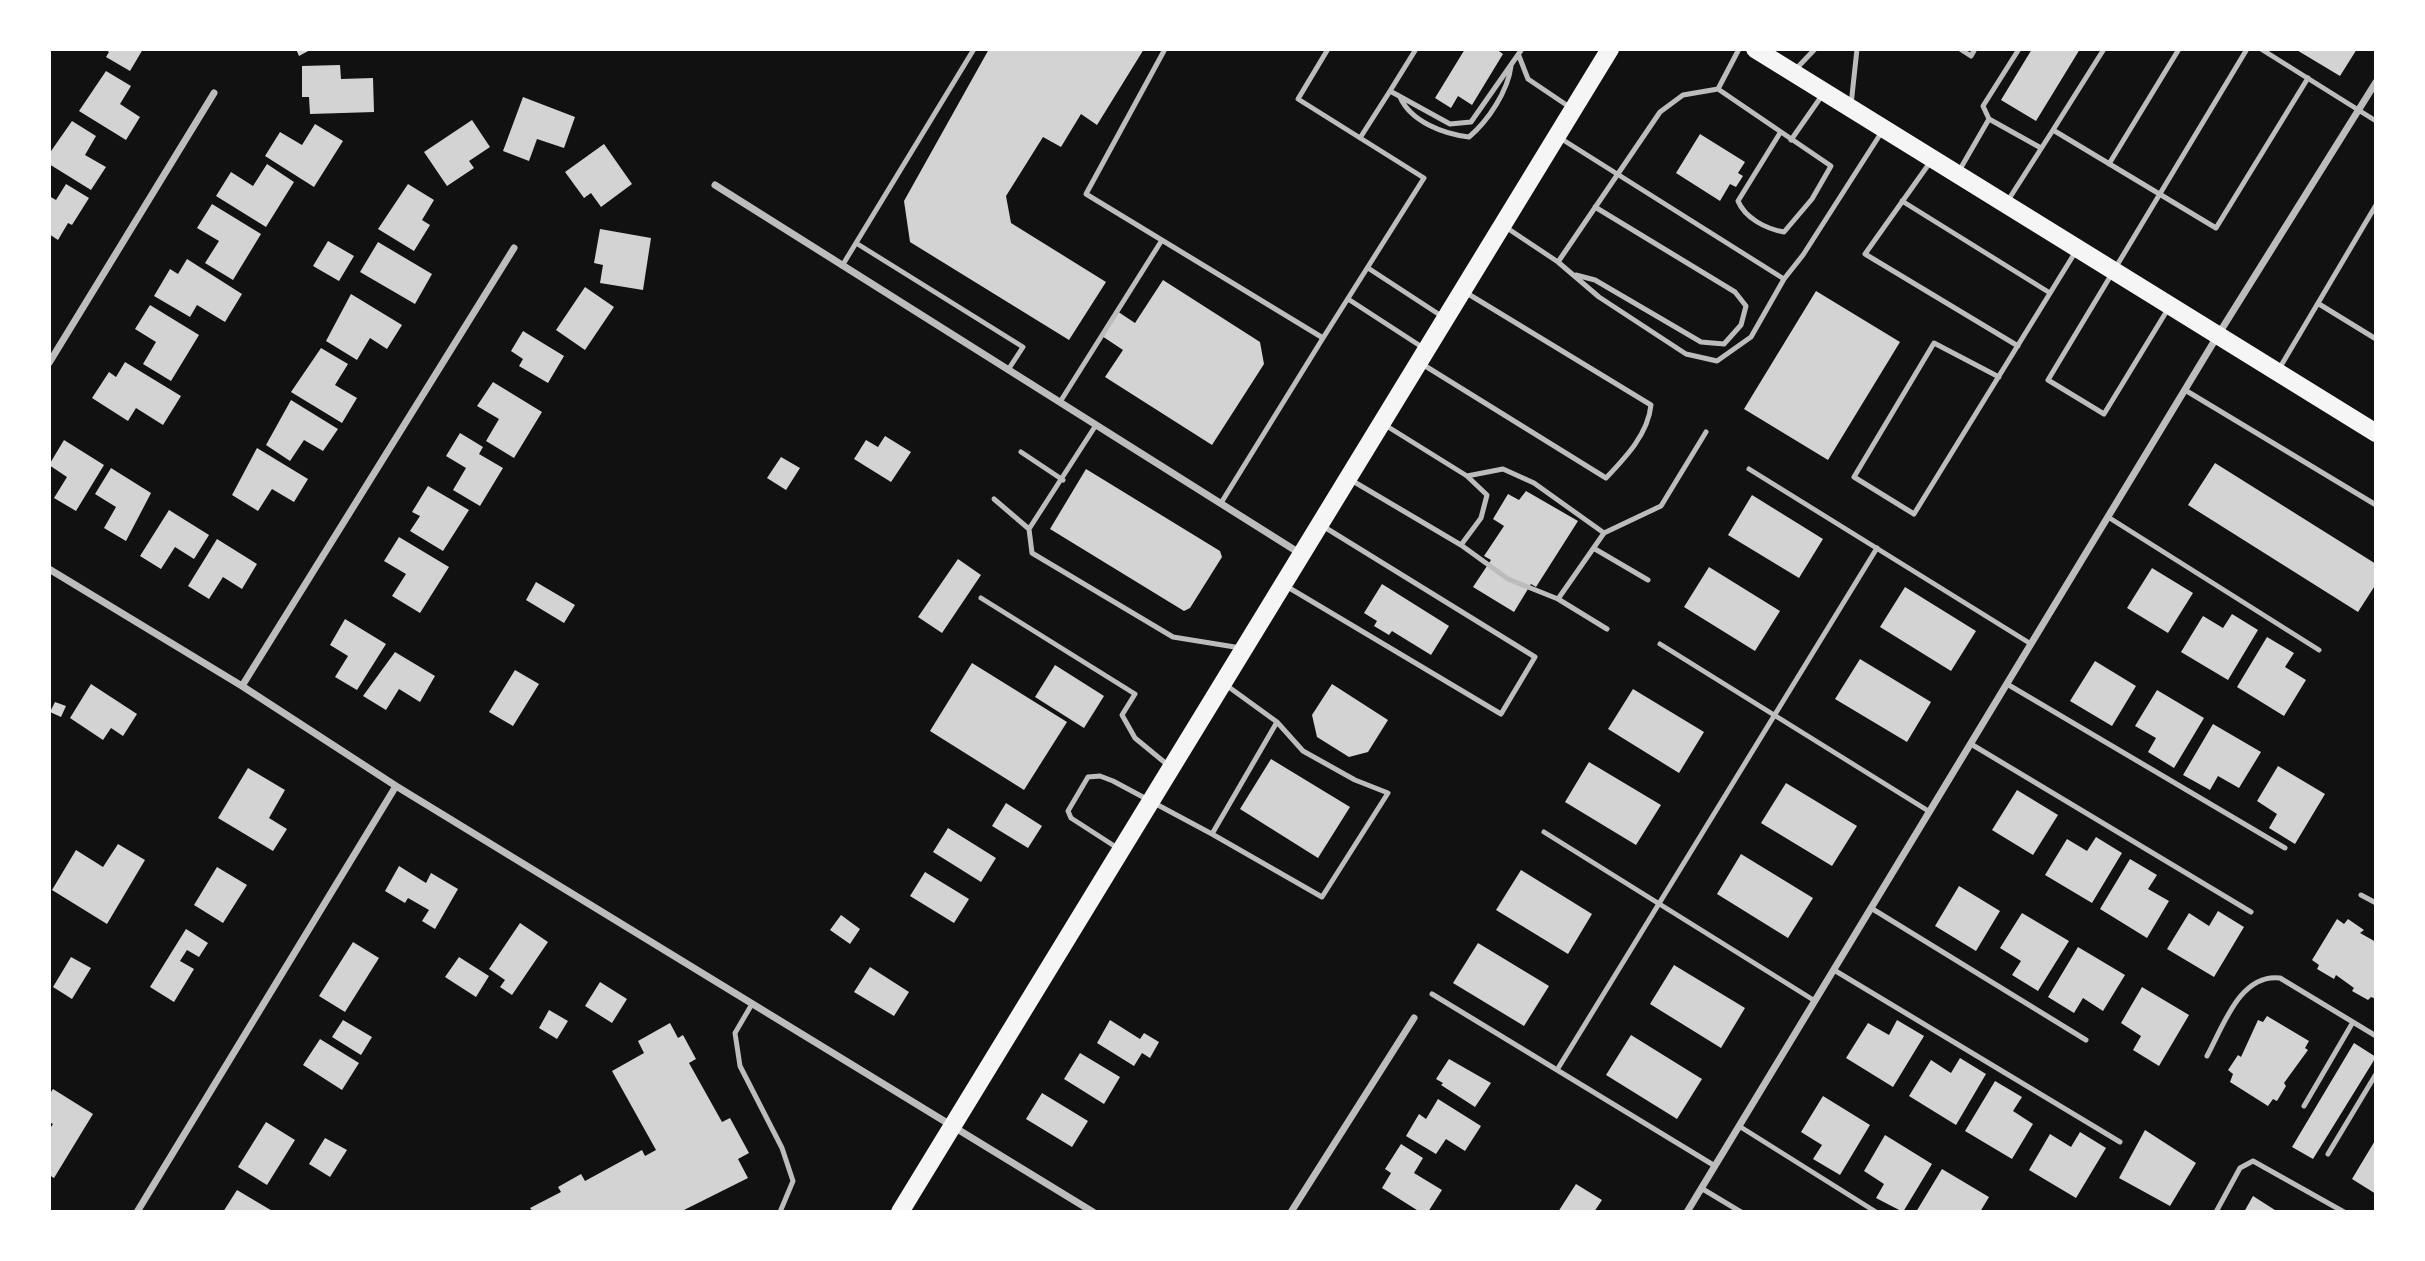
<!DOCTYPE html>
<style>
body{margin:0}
#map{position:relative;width:2425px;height:1261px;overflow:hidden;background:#111;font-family:"Public Sans",sans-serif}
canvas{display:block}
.frame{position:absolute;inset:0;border:51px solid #fff;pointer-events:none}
</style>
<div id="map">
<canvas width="2425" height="1261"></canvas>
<div class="frame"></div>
</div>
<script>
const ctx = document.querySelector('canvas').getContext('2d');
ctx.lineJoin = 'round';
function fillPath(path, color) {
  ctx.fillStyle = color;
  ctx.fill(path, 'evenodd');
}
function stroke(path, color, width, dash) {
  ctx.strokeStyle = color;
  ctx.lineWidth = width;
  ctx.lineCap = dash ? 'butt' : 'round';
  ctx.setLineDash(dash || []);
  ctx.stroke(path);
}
fillPath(new Path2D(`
 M104 49H143L130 71 106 57 109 52Z
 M296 49H312L299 56Z
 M989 49H1144L1097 125 1081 114 1061 147 1043 137 1006 196 1011 223 1106 282 1069 340 910 242 904 201Z
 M1465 49H1496L1503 54 1472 105 1458 96 1451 108 1435 98Z
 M2032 49H2080L2036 121 2001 100Z
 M2295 49H2357L2340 76Z
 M340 65 341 79 373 78 374 112 310 114 309 97H302V66Z
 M106 71 131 86 120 104 140 117 126 140 79 111Z
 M523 97 575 117 564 148 537 139 529 161 503 151Z
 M472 120 490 147 469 161 474 168 447 186 424 152Z
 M72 121 96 136 85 155 106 167 91 190 49 164V154Z
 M315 124 343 141 314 187 265 156 280 132 302 145Z
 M1700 134 1745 162 1738 173 1743 176 1736 187 1730 184 1720 201 1676 173Z
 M604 144 632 184 601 207 591 193 584 198 565 172Z
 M267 164 294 182 266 227 216 196 231 172 253 186Z
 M66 184 89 198 72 225 68 223 58 240 49 234V196L56 200Z
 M408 184 434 200 422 220 430 225 414 251 378 229Z
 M212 204 261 234 233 280 205 263 219 241 197 228Z
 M600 229 651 238 643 290 600 283 603 265 594 263Z
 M328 241 354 256 339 281 313 266Z
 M378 242 432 274 415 304 360 272Z
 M187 259 242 294 225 322 197 305 190 317 154 296 170 269 178 274Z
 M1163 280 1260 342 1264 364 1212 445 1105 377 1123 350 1102 336 1117 311 1135 323Z
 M585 287 614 307 585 350 556 330Z
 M1816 291 1900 342 1828 460 1744 409Z
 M351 294 402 325 387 349 370 338 357 360 326 341Z
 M150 305 199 335 171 381 143 364 156 342 135 329Z
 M523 331 564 356 548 383 519 366 523 359 511 351Z
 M321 348 348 364 335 385 357 398 342 423 291 392Z
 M125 362 181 396 163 425 136 408 128 421 92 398 109 372 116 377Z
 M493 382 542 412 514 458 486 441 499 419 477 406Z
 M291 400 338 429 323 451 304 440 290 461 266 445Z
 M460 433 483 447 479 454 503 468 480 506 453 490 466 468 446 456Z
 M885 436 911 452 891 482 854 459 866 440 878 447Z
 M64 440 104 465 76 511 54 498 67 477 49 465Z
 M257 448 308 479 294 502 272 489 258 511 232 495Z
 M781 457 800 468 786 490 767 478Z
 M2215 463 2376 564V584L2358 612 2188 505Z
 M111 468 151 493 126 541 104 528 116 507 95 494Z
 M1086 469 1220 551 1222 557 1190 608 1184 611 1050 529Z
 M428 486 469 510 443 551 410 531 420 516 412 512Z
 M1526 491 1578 521 1536 587 1531 584 1514 612 1473 587 1491 560 1484 556 1504 526 1493 519 1508 494 1519 500Z
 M1752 495 1823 539 1799 578 1728 535Z
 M169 510 209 535 194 559 175 547 161 569 140 556Z
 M399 537 449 567 420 613 392 596 406 574 384 561Z
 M217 539 257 564 242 589 223 577 209 599 188 586Z
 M958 559 981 575 942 633 918 617Z
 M1709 567 1780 611 1755 651 1684 607Z
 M2152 568 2193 593 2168 633 2127 608Z
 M536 582 575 605 564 623 526 600Z
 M1382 584 1449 626 1431 655 1392 631 1389 635 1374 626 1377 621 1364 613Z
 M1905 587 1976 631 1951 671 1880 627Z
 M2232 614 2258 630 2228 680 2181 652 2203 616 2223 628Z
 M345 619 386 644 357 690 335 677 348 656 330 645Z
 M2267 637 2294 653 2285 667 2306 680 2284 716 2237 687Z
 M395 652 435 676 420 702 399 689 386 710 363 696Z
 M1860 659 1931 702 1907 742 1835 699Z
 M2095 661 2136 686 2112 726 2070 701Z
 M972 663 1067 722 1024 790 930 731Z
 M1055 665 1104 696 1084 728 1035 697Z
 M515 670 539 684 513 726 489 712Z
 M91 684 137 714 123 736 111 728 103 740 70 718Z
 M1332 684 1388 720 1368 752 1349 757 1317 737 1312 715Z
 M1633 689 1704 732 1679 773 1608 729Z
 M2157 690 2204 718 2174 768 2148 752 2156 738 2135 726Z
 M55 702 66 706 61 717 50 712Z
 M2213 724 2261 752 2239 788 2218 776 2210 790 2183 775Z
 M1271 759 1350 807 1318 858 1240 809Z
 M1589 762 1661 805 1636 845 1565 802Z
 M2278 766 2325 794 2295 844 2269 828 2277 814 2257 801Z
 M248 768 285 790 269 818 287 829 273 851 218 818Z
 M1786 783 1857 826 1832 866 1761 823Z
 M2017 790 2058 815 2033 855 1992 830Z
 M1006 803 1042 826 1028 848 992 826Z
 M948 828 996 858 981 882 933 852Z
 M2096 837 2122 853 2092 903 2045 875 2067 839 2087 851Z
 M118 844 145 860 107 924 52 890 76 850 103 867Z
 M1741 854 1813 898 1788 938 1717 894Z
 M2130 859 2157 875 2148 889 2169 901 2147 938 2100 909Z
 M399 866 426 883 431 873 458 889 435 929 422 921 429 910 408 898 405 903 385 891Z
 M217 867 247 885 223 923 194 905Z
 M1521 870 1592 914 1568 954 1496 910Z
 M925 872 969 899 954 923 910 896Z
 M1959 886 2000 911 1976 951 1935 926Z
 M2218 911 2244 927 2214 977 2167 949 2189 913 2209 926Z
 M2022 913 2069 941 2038 991 2012 975 2021 961 2000 948Z
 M841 915 860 929 850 944 830 930Z
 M2337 919 2344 924 2348 919 2364 930 2360 933 2376 942V999L2371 997 2368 1000 2352 991 2354 988 2336 975 2334 979 2317 969 2319 965 2312 960Z
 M520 923 548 942 512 995 500 987 505 980 489 969Z
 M186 929 208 943 199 957 187 950 180 961 194 969 174 1002 150 987Z
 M353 942 379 958 345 1012 319 996Z
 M1478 943 1549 986 1524 1026 1453 983Z
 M2078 947 2125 975 2103 1011 2083 998 2074 1013 2048 997Z
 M71 957 91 968 72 999 53 987Z
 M459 957 489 976 476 997 445 977Z
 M1674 965 1745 1008 1721 1048 1650 1004Z
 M870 967 909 992 894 1016 854 992Z
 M600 982 627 999 612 1023 585 1006Z
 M2142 987 2189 1015 2159 1066 2133 1050 2141 1036 2121 1023Z
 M549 1010 568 1021 557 1039 539 1028Z
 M2267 1016 2309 1041 2305 1048 2308 1050 2284 1083 2286 1086 2277 1101 2273 1099 2268 1106 2230 1082 2233 1074 2228 1070 2238 1055 2241 1057 2258 1020 2263 1022Z
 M343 1020 372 1037 361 1055 332 1037Z
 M1110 1020 1140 1039 1144 1033 1159 1042 1150 1058 1142 1053 1134 1066 1097 1043Z
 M1897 1020 1924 1036 1893 1087 1846 1058 1868 1023 1889 1035Z
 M670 1023 678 1038 683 1035 696 1059 689 1063 722 1122 730 1118 749 1153 738 1159 748 1178 680 1212H533L530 1208 561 1192 558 1187 581 1174 585 1181 642 1150 645 1156 656 1150 612 1071 644 1053 638 1041Z
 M1631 1035 1702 1079 1677 1119 1606 1075Z
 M320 1039 359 1063 342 1090 303 1065Z
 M2354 1043 2376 1057 2313 1159 2292 1147Z
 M1080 1053 1120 1077 1104 1104 1064 1079Z
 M1960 1058 1986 1074 1956 1125 1909 1096 1931 1060 1951 1073Z
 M1449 1059 1491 1083 1475 1107 1441 1085 1443 1083 1436 1079Z
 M1995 1081 2022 1097 2013 1111 2033 1124 2012 1159 1965 1131Z
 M53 1089 93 1114 54 1178 49 1175V1130L53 1124 49 1122V1095Z
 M1042 1093 1088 1121 1072 1147 1026 1119Z
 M1823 1096 1870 1125 1840 1175 1813 1159 1822 1145 1801 1132Z
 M1438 1099 1481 1126 1465 1151 1446 1139 1436 1154 1406 1136 1419 1114 1426 1119Z
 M266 1122 295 1140 267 1185 238 1167Z
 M2145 1130 2196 1163 2170 1206 2119 1178Z
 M2080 1132 2106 1148 2076 1198 2029 1170 2050 1134 2071 1147Z
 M1885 1135 1932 1164 1903 1212 1876 1198 1884 1184 1864 1171Z
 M325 1138 347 1150 330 1177 309 1164Z
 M2376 1139V1194L2352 1179Z
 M1401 1144 1423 1158 1414 1173 1442 1190 1428 1212H1420L1382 1188 1391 1173 1385 1169Z
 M1942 1169 1989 1197 1980 1212H1916Z
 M1576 1184 1602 1200 1594 1212H1558Z
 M237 1190 274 1212H223Z
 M2253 1196 2278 1212H2244Z`), '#d3d3d3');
stroke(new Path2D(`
 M1165 49 1086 194 1323 338 1221 503
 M1416 49 1390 91 1450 124 1471 122 1522 49
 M1960 49 1971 56 1975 49
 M2019 49 1983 106 1989 119 2041 148
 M2261 49 2376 121
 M1519 56 1528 79 1571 108
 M1795 70 1815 49
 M1718 89 1739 49
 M1400 97C1411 122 1444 134 1469 137 1488 121 1508 91 1511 66
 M1851 105 1857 49
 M2053 130 2104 49
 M1360 138 1390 91
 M1791 140 1823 94
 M1931 161 1865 254 2018 346
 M2109 164 2179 49
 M1959 171 1989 119
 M1902 201 2050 293
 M2007 202 2053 130 2216 228 2308 78
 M1504 226 1558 262 1599 297 1686 354 1717 361 1751 337 1784 279 1560 138
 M856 243 1023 347 1008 370
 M1558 262 1660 112 1683 95 1718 89 1831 166 1812 199 1784 232C1766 229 1745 218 1738 201L1780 133
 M842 266 974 49
 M1368 268 1443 317
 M1576 275 1595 280 1701 342 1724 344 1741 325 1746 306 1735 292 1595 207
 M1784 279 1803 255 1883 130
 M1348 299 1425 349
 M2319 304 2376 339
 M2168 309 2104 414 2048 380 2247 49
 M1323 338 1424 178 1298 99 1328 49
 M1422 364 1606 478C1626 457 1648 434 1651 405L1465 292
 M2279 369 2376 205
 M1999 377 1934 343 1854 477 1914 514 2076 251
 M2185 390 2376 505
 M1060 402 1162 240
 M1021 452 1063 480
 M1749 469 2031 644
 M1351 480 1461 545 1481 518 1487 495 1467 476 1385 425
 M994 499 1029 529 1096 425
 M2108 517 2319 650
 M1029 529 1032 553 1173 637 1241 648
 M1604 533 1661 506 1706 432
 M1461 545 1508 579 1558 599 1604 533 1534 483 1503 469 1467 476
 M1595 549 1648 580
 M1286 586 1501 714 1535 657 1321 525
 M981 598 1135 694 1122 715 1135 738 1169 766
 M1558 599 1607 629
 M1660 644 1930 812
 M2007 684 2285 848
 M1971 744 2251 912
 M1544 832 1815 1001
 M1212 834 1322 897 1388 793 1355 780 1303 751 1277 722
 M1119 849 1071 818 1068 811 1088 777 1100 776 1113 781 1212 834 1277 722 1226 685
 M2361 895 2376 903
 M1871 908 2086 1040
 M1834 970 2120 1142
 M1432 994 1715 1166
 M752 1004 735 1033 740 1066 782 1148 793 1181 780 1212
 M2207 1056C2223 1027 2240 973 2280 978L2376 1036
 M1557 1070 1877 548
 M2304 1106 2353 1022
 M1739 1126 1876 1212
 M2328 1154 2376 1074
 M1701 1188 1741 1212
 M2216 1212 2240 1168 2253 1161 2344 1212`), '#bcbcbc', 5);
stroke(new Path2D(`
 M715 185 1301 554
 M49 363 214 93
 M49 569 242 686 396 786 1093 1212
 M242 686 514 248
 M137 1212 396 786
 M1291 1212 1414 1018
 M1687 1212 2218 335 2376 82`), '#bcbcbc', 7);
stroke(new Path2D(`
 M1755 49 2376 433
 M900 1212 1610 49`), '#f5f5f5', 18);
</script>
